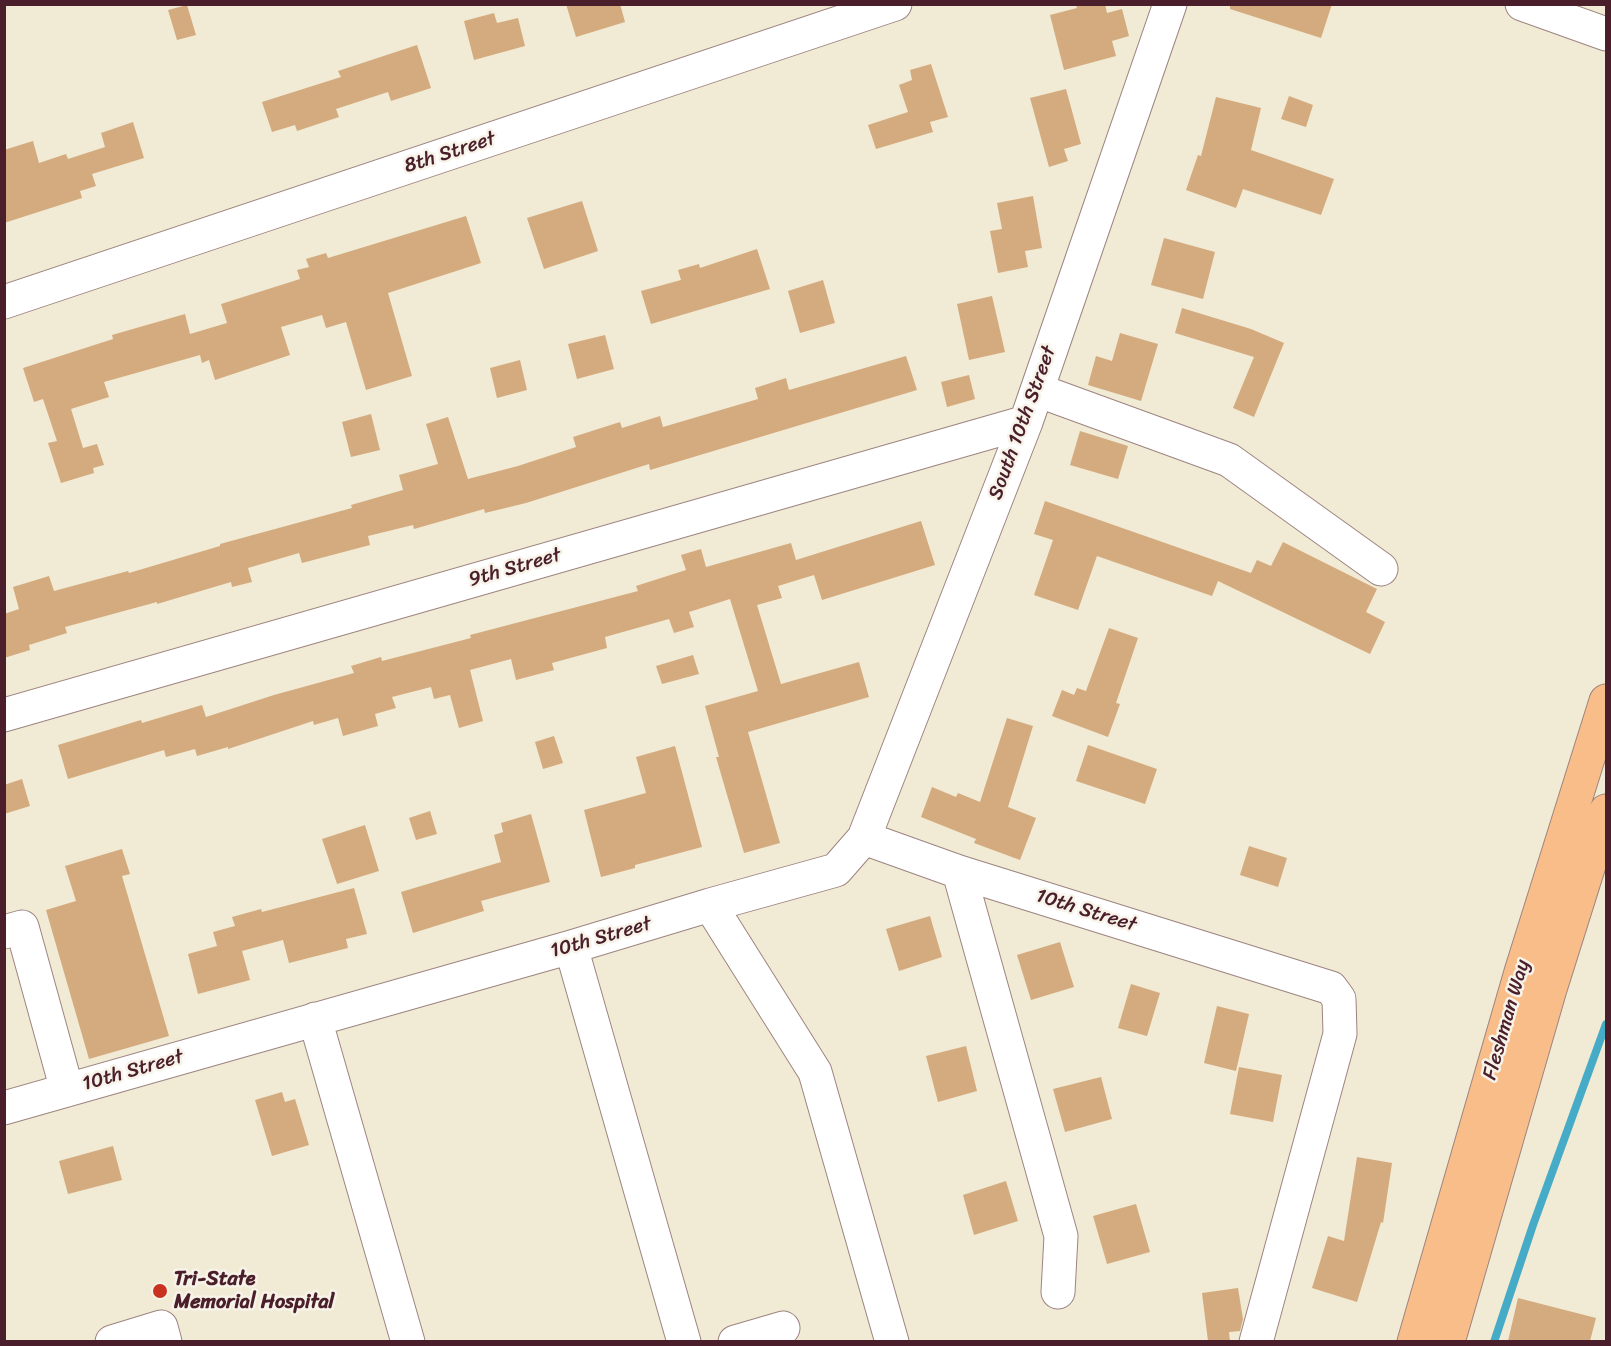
<!DOCTYPE html>
<style>
body{margin:0}
#map{position:relative;width:1611px;height:1346px;overflow:hidden;background:#f1ead4;font-family:Sriracha,sans-serif}
canvas{display:block}
.frame{position:absolute;inset:0;border:6px solid #4a1f2b;pointer-events:none}
</style>
<div id="map">
<canvas width="1611" height="1346"></canvas>
<div class="frame"></div>
</div>
<script>
const ctx = document.querySelector('canvas').getContext('2d');
ctx.lineJoin = 'round';
function stroke(path, color, width, dash) {
  ctx.strokeStyle = color;
  ctx.lineWidth = width;
  ctx.lineCap = dash ? 'butt' : 'round';
  ctx.setLineDash(dash || []);
  ctx.stroke(path);
}
function fillPath(path, color) {
  ctx.fillStyle = color;
  ctx.fill(path, 'evenodd');
}
function label(font, color, halo, rows, align = 'center') {
  ctx.font = font + ' Sriracha,sans-serif';
  ctx.lineWidth = 5;
  ctx.setLineDash([]);
  ctx.textBaseline = 'middle';
  ctx.strokeStyle = halo;
  ctx.fillStyle = color;
  for (const [text, x, y, turn = 0] of rows) {
    ctx.save();
    ctx.translate(x, y);
    ctx.rotate((+turn || 0) * Math.PI / 180);
    ctx.textAlign = isNaN(turn) ? turn : align;
    if (halo) ctx.strokeText(text, 0, 0);
    ctx.fillText(text, 0, 0);
    ctx.restore();
  }
}
stroke(new Path2D(`
 M1494 1342 1533 1225 1606 1024`), '#46abc6', 8);
fillPath(new Path2D(`
 M566 4H620L625 22 576 37Z
 M1076 4H1105L1107 13 1122 9 1129 36 1112 41 1116 56 1064 70 1050 15 1077 8Z
 M1230 4H1332L1321 38 1230 9Z
 M187 5 196 35 177 40 168 10Z
 M494 13 497 23 518 18 525 46 474 60 464 21Z
 M417 45 431 88 391 101 388 92 336 109 339 117 297 131 295 125 272 132 262 102 341 77 338 71Z
 M931 64 948 117 930 122 933 132 876 149 868 125 908 112 899 85 912 80 910 70Z
 M1066 89 1081 144 1064 149 1068 161 1049 167 1030 98Z
 M1289 96 1313 105 1306 127 1281 119Z
 M1216 97 1261 108 1251 150 1334 179 1321 215 1243 189 1236 208 1186 190 1198 155 1201 156Z
 M133 122 144 158 92 174 96 186 80 191 82 198 4 223V150L33 141 39 163 66 154 68 159 105 147 101 133Z
 M1033 196 1042 248 1025 251 1028 267 998 273 990 231 1002 229 997 203Z
 M582 201 598 251 544 269 527 218Z
 M466 216 481 263 388 293 412 376 366 390 346 322 326 328 322 315 281 327 290 355 215 380 209 360 202 363 200 355 104 382 109 397 71 409 83 448 97 444 104 465 93 468 94 473 61 483 48 443 57 441 43 399 34 402 23 368 113 339 112 335 185 314 190 334 227 323 221 304 300 279 297 270 309 267 306 259 326 253 328 258Z
 M1164 238 1215 252 1203 299 1151 285Z
 M757 249 770 289 651 324 641 291 681 280 678 270 699 264 700 268Z
 M823 280 835 323 800 333 788 291Z
 M992 296 1005 352 969 360 957 304Z
 M1182 308 1251 329 1284 343 1254 417 1233 408 1254 357 1175 333Z
 M1120 333 1158 344 1141 401 1088 385 1096 356 1112 361Z
 M605 335 614 369 577 379 568 344Z
 M906 356 917 390 650 470 649 464 526 503 485 513 484 509 414 529 413 525 368 536 370 545 302 563 299 553 248 568 252 582 232 587 231 582 157 604V602L65 627 67 633 29 645 30 650 4 658V614L19 609 13 587 49 576 54 591 128 571 129 573 220 546V544L352 508 351 505 403 490 399 475 438 464 426 424 448 417 468 479 518 466 576 447 573 437 620 422 622 428 660 416 663 427 758 399 755 388 786 378 789 390Z
 M520 360 527 390 497 398 490 368Z
 M969 375 975 399 947 407 941 382Z
 M371 414 380 450 351 457 342 422Z
 M1080 431 1128 446 1118 479 1070 465Z
 M1045 501 1251 573 1257 560 1271 566 1283 542 1377 589 1366 612 1385 622 1370 654 1218 581 1212 596 1097 556 1078 610 1034 595 1053 540 1034 534Z
 M921 521 935 565 822 600 814 575 778 586 782 598 757 605 781 684 859 662 869 697 748 732 780 843 744 853 716 757H719L705 706 758 691 730 599 689 612 694 627 674 633 669 619 605 637 607 648 552 663 554 670 516 680 511 659 470 670 483 721 459 728 450 695 434 699 431 687 392 697 396 708 375 714 378 726 343 736 338 718 314 725 313 721 228 749V747L197 756 195 749 166 757 164 750 68 779 58 745 141 720 142 723 202 705 206 717 274 695 354 673 351 666 381 657 382 661 471 638 470 635 638 591 636 586 686 570 681 555 701 549 706 567 791 543 796 560Z
 M1109 628 1138 638 1116 703 1120 704 1108 737 1052 716 1062 690 1074 695 1077 688 1086 691Z
 M693 655 699 674 662 684 656 666Z
 M1007 718 1033 726 1008 807 1036 818 1020 860 974 843 976 839 921 817 932 787 956 797 958 793 980 802Z
 M554 736 563 763 543 769 535 742Z
 M1088 745 1157 769 1145 804 1076 781Z
 M675 746 702 847 635 865V868L601 877 584 810 646 793 636 757Z
 M22 779 30 806 4 814V785Z
 M430 811 437 834 416 840 409 818Z
 M531 814 550 882 481 901 484 911 413 933 401 892 501 862 494 835 503 832 501 823Z
 M365 825 379 871 337 884 322 839Z
 M1249 846 1287 858 1278 887 1240 875Z
 M122 849 130 874 122 876 169 1036 89 1059 46 910 76 901 65 866Z
 M354 888 367 934 346 939 348 948 289 963 283 940 242 951 250 980 198 994 188 954 217 946 213 932 235 926 232 917 261 909 262 912Z
 M930 916 942 957 899 971 886 929Z
 M1060 942 1074 987 1031 1000 1017 955Z
 M1131 984 1160 993 1147 1036 1118 1028Z
 M1217 1006 1249 1014 1236 1071 1204 1063Z
 M966 1046 977 1091 938 1102 926 1056Z
 M1239 1067 1282 1075 1273 1122 1230 1114Z
 M1101 1077 1112 1119 1065 1132 1053 1089Z
 M282 1092 285 1102 295 1099 309 1145 272 1156 255 1100Z
 M113 1146 122 1180 68 1194 59 1161Z
 M1357 1157 1392 1163 1383 1223 1381 1222 1357 1302 1312 1288 1328 1236 1344 1241Z
 M1006 1181 1018 1221 974 1235 963 1195Z
 M1136 1204 1150 1252 1107 1264 1093 1216Z
 M1238 1288 1243 1319 1240 1331 1229 1332 1230 1341H1208L1202 1293Z
 M1518 1298 1596 1318 1590 1341H1508Z`), '#d4ab7e');
const minor = new Path2D(`
 M1522 4 1606 34
 M4 302 895 4
 M1037 390 1229 460 1381 569
 M4 715 1026 422
 M864 838 959 872 1331 988 1339 999 1340 1034 1256 1342
 M959 872 1061 1236 1058 1292
 M710 905 815 1072 892 1342
 M4 932 22 927 67 1090
 M571 947 684 1342
 M315 1019 408 1342
 M4 1108 571 947 710 905 836 870 864 838 1026 422 1170 4
 M112 1342 161 1327 165 1342
 M735 1342 783 1328`);
const major = new Path2D(`
 M1414 1342 1521 972 1606 701
 M1448 1342 1550 989 1606 811`);
stroke(minor, '#9e8480', 35);
stroke(major, '#9e8480', 35);
stroke(minor, '#fff', 33);
stroke(major, '#f8bd88', 33);
for (const [x, y, r, color] of [
 [160,1291,8,"#c8321e"]
]) {
  const dot = new Path2D();
  dot.arc(x, y, r, 0, 2 * Math.PI);
  ctx.fillStyle = color;
  ctx.fill(dot);
  stroke(dot, '#f7f3e8', 2);
}
label('20px', '#4a1f2b', '#f7f3e8', [
 ["8th Street",450,153,-18],
 ["South 10th Street",1023,423,-70],
 ["9th Street",515,568,-16],
 ["10th Street",1086,911,17],
 ["10th Street",601,938,-16],
 ["Fleshman Way",1507,1020,-74],
 ["10th Street",133,1071,-16]
]);
label('bold 20px', '#4a1f2b', '#f7f3e8', [
 ["Tri-State",174,1280],
 ["Memorial Hospital",174,1303]
], 'left');
</script>
